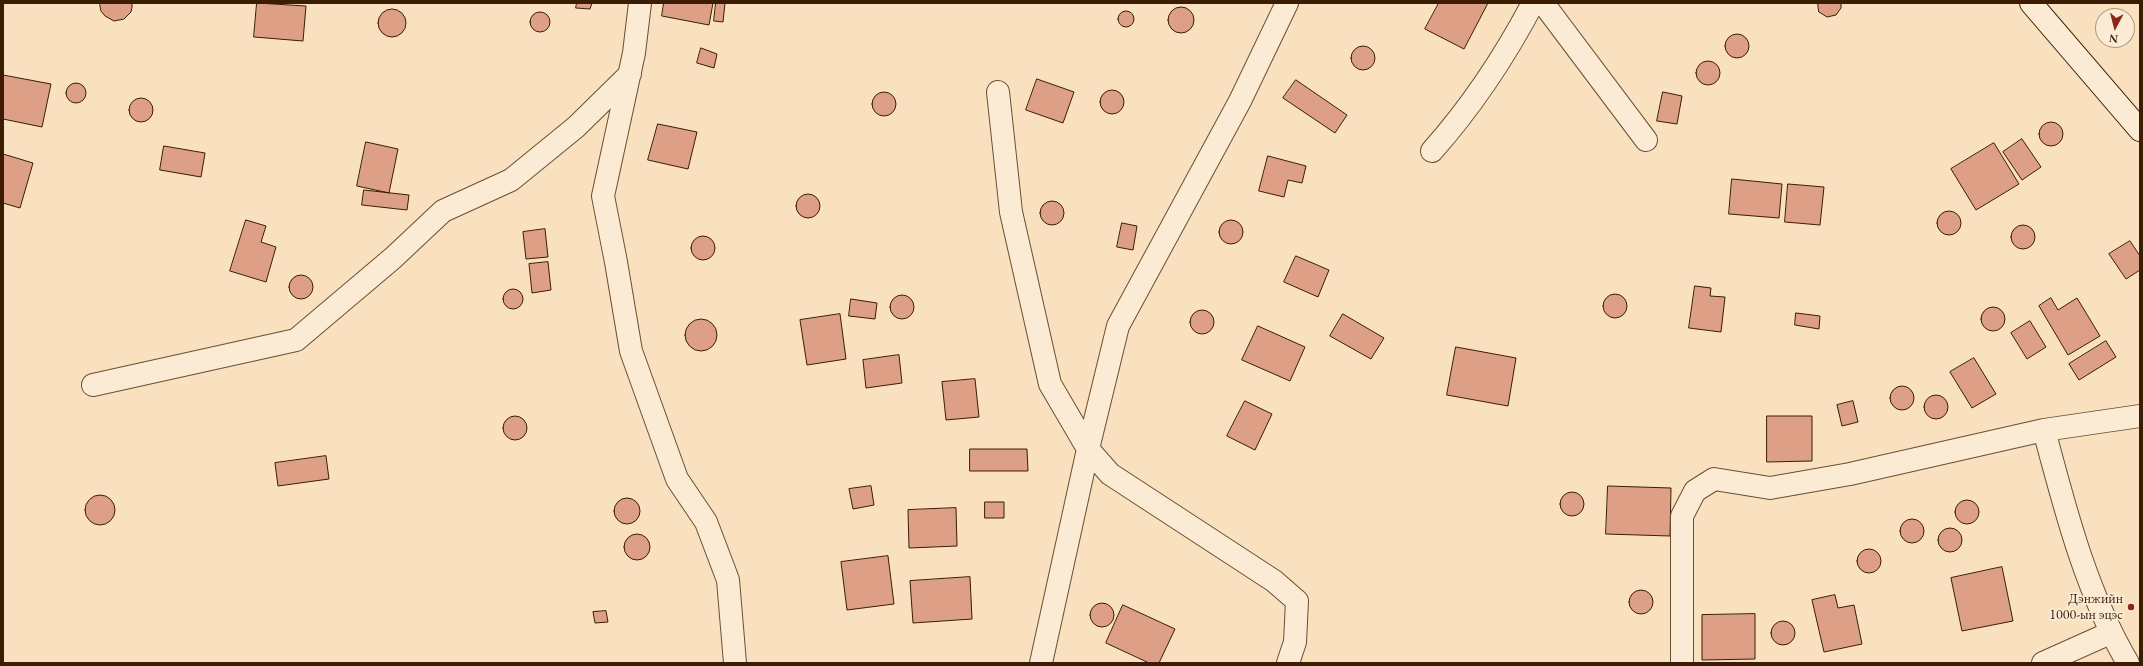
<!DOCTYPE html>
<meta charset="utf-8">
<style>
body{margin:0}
#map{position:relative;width:2143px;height:666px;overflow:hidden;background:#f9e0be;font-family:"EB Garamond",serif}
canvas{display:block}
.frame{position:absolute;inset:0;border:4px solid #3a1d03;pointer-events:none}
.north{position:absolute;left:2095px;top:8px;width:40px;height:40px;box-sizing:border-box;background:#fbebd5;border:1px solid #ae9981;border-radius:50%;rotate:187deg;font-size:11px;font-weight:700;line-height:16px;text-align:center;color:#3a1d03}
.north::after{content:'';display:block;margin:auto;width:14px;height:18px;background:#8f2418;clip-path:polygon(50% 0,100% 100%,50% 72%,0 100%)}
</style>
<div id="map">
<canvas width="2143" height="666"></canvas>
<div class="frame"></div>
<div class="north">N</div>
</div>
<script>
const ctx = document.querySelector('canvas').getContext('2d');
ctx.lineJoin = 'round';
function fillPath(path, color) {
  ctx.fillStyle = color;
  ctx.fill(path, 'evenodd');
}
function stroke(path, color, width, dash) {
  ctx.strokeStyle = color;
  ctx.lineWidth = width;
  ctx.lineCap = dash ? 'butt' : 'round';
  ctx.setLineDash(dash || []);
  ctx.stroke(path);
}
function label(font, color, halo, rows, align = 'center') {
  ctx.font = font + ' "EB Garamond",serif';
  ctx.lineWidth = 3.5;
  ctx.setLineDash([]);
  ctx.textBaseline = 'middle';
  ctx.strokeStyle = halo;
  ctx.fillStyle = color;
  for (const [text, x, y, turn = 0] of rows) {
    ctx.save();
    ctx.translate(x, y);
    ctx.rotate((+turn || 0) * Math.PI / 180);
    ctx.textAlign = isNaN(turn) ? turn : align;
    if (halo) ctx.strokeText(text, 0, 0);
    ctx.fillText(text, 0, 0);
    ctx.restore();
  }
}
const building = new Path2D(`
 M100 3H132V7L131 12 124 19 114 21 105 16 101 11Z
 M257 3 306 6 303 41 254 37Z
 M577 3H592L590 9 576 8Z
 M664 3H713L709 25 662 16Z
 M716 3H725L723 22 714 21Z
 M1439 3H1488L1464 49 1425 29Z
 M1818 3H1841V8L1836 15 1827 17 1819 12Z
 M1168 20a13 13 0 1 1 26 0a13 13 0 1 1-26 0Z
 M378 23a14 14 0 1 1 28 0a14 14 0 1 1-28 0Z
 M1118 19a8 8 0 1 1 16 0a8 8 0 1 1-16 0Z
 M530 22a10 10 0 1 1 20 0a10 10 0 1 1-20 0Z
 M1725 46a12 12 0 1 1 24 0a12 12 0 1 1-24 0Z
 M1351 58a12 12 0 1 1 24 0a12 12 0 1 1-24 0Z
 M701 48 717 54 714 68 697 63Z
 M1696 73a12 12 0 1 1 24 0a12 12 0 1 1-24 0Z
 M3 75 51 84 42 127 3 119Z
 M1037 79 1074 92 1063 123 1026 110Z
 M1296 80 1347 115 1335 133 1283 98Z
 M66 93a10 10 0 1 1 20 0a10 10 0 1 1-20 0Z
 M1100 102a12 12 0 1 1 24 0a12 12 0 1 1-24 0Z
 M872 104a12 12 0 1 1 24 0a12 12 0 1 1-24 0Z
 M1663 92 1682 96 1677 124 1657 121Z
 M129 110a12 12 0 1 1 24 0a12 12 0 1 1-24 0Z
 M2039 134a12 12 0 1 1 24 0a12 12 0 1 1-24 0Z
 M658 124 697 132 688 169 648 160Z
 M2022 139 2041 167 2022 180 2003 152Z
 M366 142 398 149 389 193 357 186Z
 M1994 143 2019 184 1976 210 1951 169Z
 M164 146 205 153 201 177 160 170Z
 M3 154 33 163 20 208 3 203Z
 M1268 156 1306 166 1302 183 1288 180 1284 197 1259 191Z
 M1732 179 1782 184 1779 218 1729 214Z
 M1788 184 1824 187 1820 225 1785 222Z
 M364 190 409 195 407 210 362 205Z
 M796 206a12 12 0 1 1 24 0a12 12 0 1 1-24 0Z
 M1040 213a12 12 0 1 1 24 0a12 12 0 1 1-24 0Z
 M1937 223a12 12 0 1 1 24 0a12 12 0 1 1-24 0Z
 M1219 232a12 12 0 1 1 24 0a12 12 0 1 1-24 0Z
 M246 220 266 226 261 242 276 247 266 282 230 271Z
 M1122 223 1137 226 1133 250 1117 247Z
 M2011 237a12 12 0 1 1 24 0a12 12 0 1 1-24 0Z
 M545 229 548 257 526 259 523 232Z
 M691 248a12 12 0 1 1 24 0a12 12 0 1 1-24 0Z
 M2130 241 2140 256V270L2126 279 2109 254Z
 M1296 256 1329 270 1318 297 1284 282Z
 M548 262 551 290 532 293 529 264Z
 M289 287a12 12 0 1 1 24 0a12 12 0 1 1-24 0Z
 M1695 286 1711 288 1710 296 1725 297 1721 332 1689 328Z
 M503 299a10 10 0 1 1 20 0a10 10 0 1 1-20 0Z
 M1603 306a12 12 0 1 1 24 0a12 12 0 1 1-24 0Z
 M890 307a12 12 0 1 1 24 0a12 12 0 1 1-24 0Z
 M2051 298 2058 310 2077 298 2100 336 2068 355 2039 306Z
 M851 299 877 303 875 319 849 316Z
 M1981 319a12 12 0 1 1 24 0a12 12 0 1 1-24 0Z
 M1190 322a12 12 0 1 1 24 0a12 12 0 1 1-24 0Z
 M1796 313 1820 316 1819 329 1795 325Z
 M840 314 846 359 807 365 800 320Z
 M1343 314 1384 338 1371 359 1330 336Z
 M685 335a16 16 0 1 1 32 0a16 16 0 1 1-32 0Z
 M2030 321 2046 347 2027 359 2011 333Z
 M1258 326 1305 347 1290 381 1242 360Z
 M2106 341 2116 357 2079 380 2069 364Z
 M1456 347 1516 358 1508 406 1447 395Z
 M899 355 902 383 866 388 863 360Z
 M1974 358 1996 394 1972 408 1950 372Z
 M975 379 979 417 946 420 942 382Z
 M1890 398a12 12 0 1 1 24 0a12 12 0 1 1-24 0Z
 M1924 407a12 12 0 1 1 24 0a12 12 0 1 1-24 0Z
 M1245 401 1272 414 1255 450 1227 436Z
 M1853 401 1858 422 1842 426 1837 405Z
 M1767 416H1812V461L1767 462Z
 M503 428a12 12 0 1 1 24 0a12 12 0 1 1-24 0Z
 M970 449H1027L1028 471H970Z
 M326 456 329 479 278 486 275 463Z
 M871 486 874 505 853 509 849 489Z
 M1608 486 1671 488 1670 536 1606 534Z
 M1560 504a12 12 0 1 1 24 0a12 12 0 1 1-24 0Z
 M85 510a15 15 0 1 1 30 0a15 15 0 1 1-30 0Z
 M614 511a13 13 0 1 1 26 0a13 13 0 1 1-26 0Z
 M1955 512a12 12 0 1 1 24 0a12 12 0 1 1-24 0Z
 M985 502H1004V518H985Z
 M956 508 957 546 909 548 908 510Z
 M1900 531a12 12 0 1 1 24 0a12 12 0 1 1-24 0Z
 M1938 540a12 12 0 1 1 24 0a12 12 0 1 1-24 0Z
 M624 547a13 13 0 1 1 26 0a13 13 0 1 1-26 0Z
 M1857 561a12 12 0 1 1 24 0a12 12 0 1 1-24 0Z
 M888 556 894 604 847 610 841 562Z
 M2002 567 2013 621 1962 631 1951 578Z
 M970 577 972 619 913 623 910 581Z
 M1629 602a12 12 0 1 1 24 0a12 12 0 1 1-24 0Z
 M1835 595 1838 608 1854 605 1862 644 1824 652 1812 600Z
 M1090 615a12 12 0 1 1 24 0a12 12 0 1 1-24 0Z
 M1123 605 1175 629 1159 663H1149L1106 643Z
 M606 611 608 622 595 623 593 612Z
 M1755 614V659L1702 660V615Z
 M1771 633a12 12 0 1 1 24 0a12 12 0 1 1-24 0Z`);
fillPath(building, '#dd9f85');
stroke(building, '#3a1d03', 1);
const minor = new Path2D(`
 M640 3 634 53 603 196 616 262 631 351 677 479 706 522 728 580 735 663
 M1543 3 1646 140
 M998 92 1011 212 1050 384 1088 449 1110 474 1274 581 1297 601 1295 642 1288 663
 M1432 151C1472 106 1505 56 1533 3
 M93 385 296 340 393 258 443 211 511 180 576 127 630 74
 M2044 430C2065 509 2086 592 2128 663
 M1041 663 1088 449 1118 326 1240 101 1287 3
 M1682 663V516L1695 491 1714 479 1770 488 1850 474 2044 430 2140 416
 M2043 663 2110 633`);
const secondary = new Path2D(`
 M2031 3 2140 130`);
stroke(minor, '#6a4e32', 24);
stroke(secondary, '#3a1d03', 24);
stroke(minor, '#fbebd5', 22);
stroke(secondary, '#fbebd5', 22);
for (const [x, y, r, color] of [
 [2131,607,4,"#8f2418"]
]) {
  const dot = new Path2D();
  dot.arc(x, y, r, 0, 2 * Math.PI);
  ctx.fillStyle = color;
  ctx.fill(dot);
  stroke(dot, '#fbebd5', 1.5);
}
label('14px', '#3a1d03', '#fbebd5', [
 ["Дэнжийн",2123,599],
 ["1000-ын эцэс",2123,615]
], 'right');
</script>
